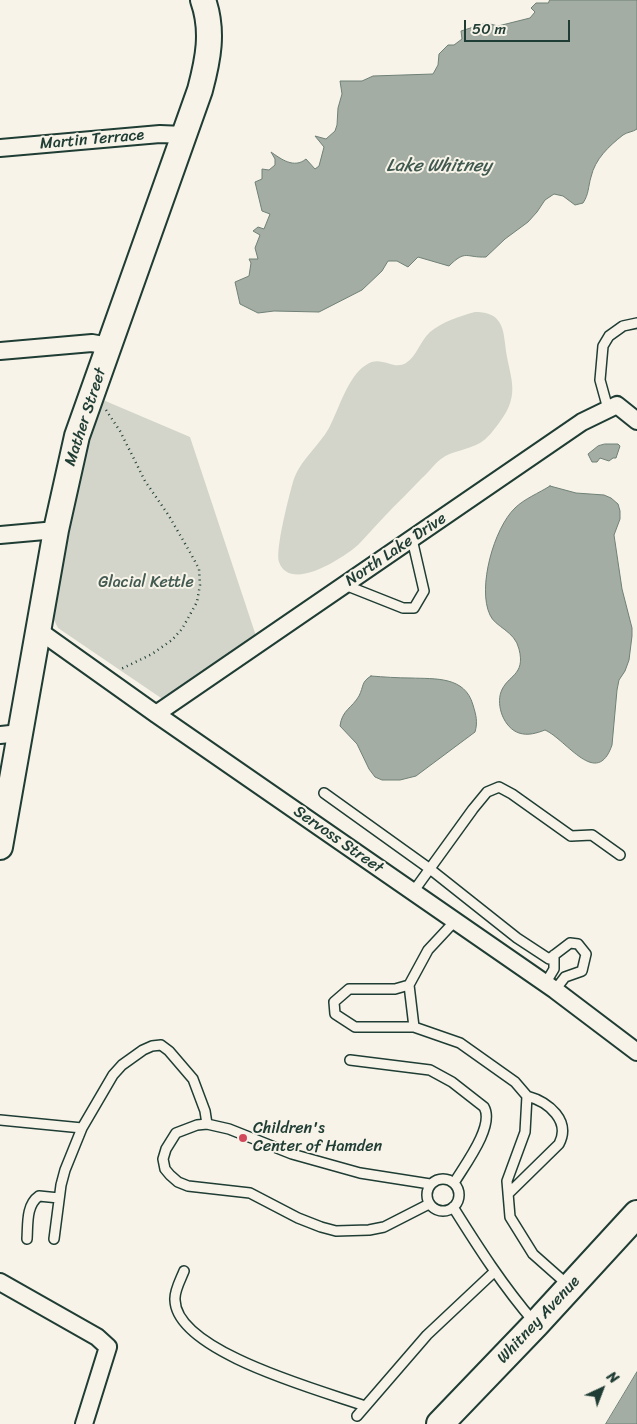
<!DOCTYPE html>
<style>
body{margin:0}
#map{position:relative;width:637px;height:1424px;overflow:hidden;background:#f7f3e8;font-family:Sriracha,sans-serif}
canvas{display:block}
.north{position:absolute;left:577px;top:1364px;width:50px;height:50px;-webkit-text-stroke:4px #f7f3e8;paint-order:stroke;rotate:43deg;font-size:14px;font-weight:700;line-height:20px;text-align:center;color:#1f3d34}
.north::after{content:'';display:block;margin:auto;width:18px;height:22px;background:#1f3d34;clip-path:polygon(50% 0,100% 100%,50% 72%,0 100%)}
.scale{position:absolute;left:464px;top:20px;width:106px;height:22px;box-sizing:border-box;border:2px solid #1f3d34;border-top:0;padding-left:6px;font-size:15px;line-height:18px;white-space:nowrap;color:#1f3d34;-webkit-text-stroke:4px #f7f3e8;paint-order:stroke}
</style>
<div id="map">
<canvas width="637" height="1424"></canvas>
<div class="north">N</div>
<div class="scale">50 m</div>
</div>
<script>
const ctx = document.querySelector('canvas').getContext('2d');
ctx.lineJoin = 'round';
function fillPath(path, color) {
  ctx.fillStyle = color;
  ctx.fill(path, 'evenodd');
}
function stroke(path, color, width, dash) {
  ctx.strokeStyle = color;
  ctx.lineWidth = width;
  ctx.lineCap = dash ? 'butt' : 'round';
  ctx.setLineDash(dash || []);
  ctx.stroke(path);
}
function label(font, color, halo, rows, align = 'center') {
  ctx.font = font + ' Sriracha,sans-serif';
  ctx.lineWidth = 4;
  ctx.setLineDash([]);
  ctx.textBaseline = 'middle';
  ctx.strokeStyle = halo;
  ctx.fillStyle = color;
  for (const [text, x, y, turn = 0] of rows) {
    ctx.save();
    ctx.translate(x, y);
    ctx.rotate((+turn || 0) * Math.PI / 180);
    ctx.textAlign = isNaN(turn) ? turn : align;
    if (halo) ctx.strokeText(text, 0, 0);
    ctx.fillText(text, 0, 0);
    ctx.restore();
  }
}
fillPath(new Path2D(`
 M475 312C497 312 503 322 505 343 508 376 523 392 499 423 493 431 488 438 480 443 468 450 451 451 441 459 434 464 429 472 422 478 410 491 397 503 384 517 375 526 367 536 358 545 343 558 290 593 279 562 275 550 289 496 293 482 299 461 319 446 329 428 339 409 348 376 366 365 381 354 393 371 406 363 417 356 420 341 430 332 442 322 460 316 475 312Z
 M96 397 190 437 257 639 164 700 58 628 53 618 74 483Z`), '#d3d5ca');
const water = new Path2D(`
 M550 0H637V129C633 132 627 132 623 135 609 146 595 159 591 177 588 187 589 194 583 203L575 205 563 196 554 194 545 200 537 212 528 222 505 239 486 257C466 258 466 249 449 266L418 257 408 267 397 261H388L382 271 362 290 319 312 274 311 258 313 240 304 235 282 249 276 251 263 249 259H258L255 248 260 235 253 231 258 227 264 229 270 214 262 211 255 182 262 179V169L269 170 275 165V159L271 152C281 159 294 169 306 159L315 169 319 166 324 147 315 136 326 139 335 131 337 125 338 108 342 94 340 81H362L373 76 433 74 438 65 439 54 448 45H454L462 39 461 31 486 23 498 26 530 18 535 12 531 8 536 3H548Z
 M605 444H618L620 446 616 458H613L609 461 600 458 597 462H592L588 454 598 446Z
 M550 486 576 493 604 495 611 498 618 504 620 511V519L614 535 622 589 632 628V636L629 660 625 671 619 680 617 690 612 745C597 789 567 740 545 730 537 733 528 736 519 733 504 728 496 706 501 692 507 675 526 676 519 649 515 631 495 627 490 615 477 588 494 528 515 508 524 499 539 493 550 486Z
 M371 676C384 677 397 678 411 678 435 679 465 676 473 705 476 715 478 722 475 732L416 776 400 780H382L375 777 369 769 357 744 340 726C342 710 352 708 359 696 364 686 361 682 371 676Z
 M637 1372V1424H606Z`);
fillPath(water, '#a4ada3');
stroke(water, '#6f8077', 1);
const lane = new Path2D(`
 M608 409 600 380 603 346 609 336 623 326 637 323
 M345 585 403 608H414L424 591 412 539
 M324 793 430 869 517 938 549 959 570 943 578 944 586 954 582 971 565 977 555 990
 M413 892 473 809 487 792 499 787 512 794 571 836 592 835 620 855
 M455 921 428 950 409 985 414 1027 460 1043 515 1082 527 1096 525 1132 507 1181 510 1217 533 1254 568 1285
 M545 984 554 969V955
 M409 985 395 989H349L334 1002 335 1014 355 1027H414
 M350 1060 430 1070 452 1082 484 1107C495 1126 464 1166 454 1183
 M0 1120 82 1128
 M427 1195a16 16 0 1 1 32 0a16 16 0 1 1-32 0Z
 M508 1194 559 1144C571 1121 549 1102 527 1096
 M429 1204 384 1227 369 1230 336 1231 321 1227 298 1218 250 1193 188 1186 178 1182 170 1175 165 1169 163 1159 166 1149 176 1133 197 1125 207 1124 229 1129 292 1154 360 1173 430 1184
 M453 1207C478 1247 503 1286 534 1322
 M27 1239C28 1224 26 1205 39 1196L59 1198
 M54 1239 61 1185 65 1170 82 1128 113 1075 122 1065 143 1050 152 1046 161 1045 169 1051 193 1079 205 1111 207 1124
 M184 1271C181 1279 174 1291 175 1300 176 1352 323 1391 365 1406
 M357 1416 427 1335 494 1272`);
const street = new Path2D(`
 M0 148 160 134 184 135
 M0 351 92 343 109 346
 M0 535 56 530
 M38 630 156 714 555 990 637 1052
 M156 714 582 422 617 405 637 421
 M0 735 20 733
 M0 1282 97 1337 108 1347 84 1424`);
const secondary = new Path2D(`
 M0 847 56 530 77 436 200 90C208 60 214 31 203 0`);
const primary = new Path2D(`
 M440 1424 536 1324 637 1214`);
stroke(lane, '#1f3d34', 12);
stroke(street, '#1f3d34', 20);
stroke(secondary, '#1f3d34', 28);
stroke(primary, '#1f3d34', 30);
stroke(new Path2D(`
 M106 410 120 431 145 481 169 516 191 554 199 569 200 585 197 602 182 629 172 640 152 654 119 670`), '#1f3d34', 2.5, [1, 4]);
stroke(lane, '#f7f3e8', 9);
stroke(street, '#f7f3e8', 16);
stroke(secondary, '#f7f3e8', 24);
stroke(primary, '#f7f3e8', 26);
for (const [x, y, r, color] of [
 [243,1138,5,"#d1495b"]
]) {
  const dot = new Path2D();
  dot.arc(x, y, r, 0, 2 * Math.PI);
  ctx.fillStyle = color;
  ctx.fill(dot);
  stroke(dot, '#f7f3e8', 2);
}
label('16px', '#1f3d34', '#f7f3e8', [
 ["Martin Terrace",92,140,-5],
 ["Mather Street",86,417,-72],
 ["North Lake Drive",396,550,-34],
 ["Servoss Street",338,840,35],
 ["Whitney Avenue",539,1320,-47]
]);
label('16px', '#435b52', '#f7f3e8', [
 ["Glacial Kettle",146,583]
]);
label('16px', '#1f3d34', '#f7f3e8', [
 ["Children's",253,1129],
 ["Center of Hamden",253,1147]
], 'left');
label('italic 18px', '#405950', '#f7f3e8', [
 ["Lake Whitney",439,166]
]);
</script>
